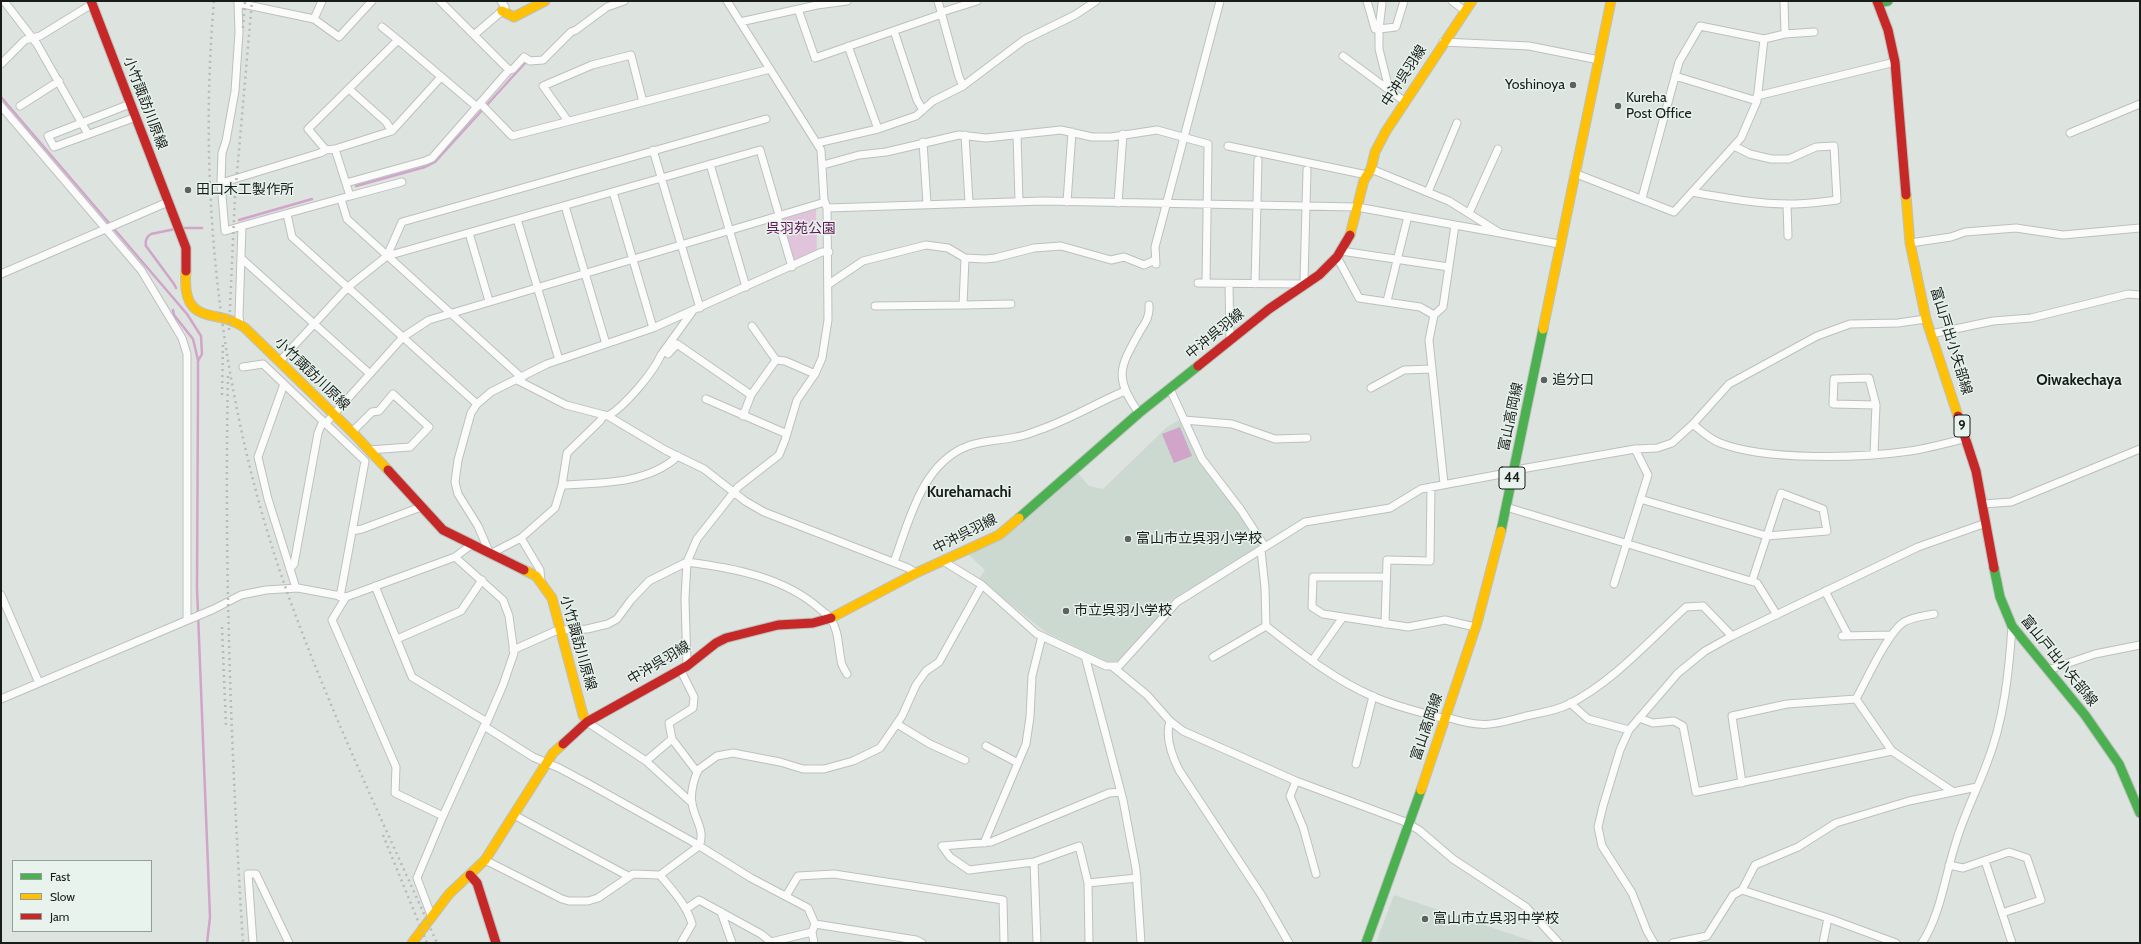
<!DOCTYPE html>
<meta charset="utf-8">
<style>
body{margin:0}
#map{position:relative;width:2141px;height:944px;overflow:hidden;background:#dde3df;font-family:Cabin,sans-serif}
canvas{display:block}
.frame{position:absolute;inset:0;border:2px solid #191d1a;pointer-events:none}
.legend{position:absolute;left:12px;top:860px;width:140px;height:72px;box-sizing:border-box;background:#e7f3ec;border:1px solid #959d98;margin:0;padding:5px 7px;list-style:none;font-size:12px;color:#191d1a}
.legend li{display:flex;align-items:center;gap:8px;height:20px}
.legend b{width:20px;border:1px solid #959d98}
</style>
<div id="map">
<canvas width="2141" height="944"></canvas>
<div class="frame"></div>
<ul class="legend">
<li><b style="height:5px;background:#4caf50"></b>Fast</li>
<li><b style="height:5px;background:#ffc107"></b>Slow</li>
<li><b style="height:5px;background:#c62828"></b>Jam</li>
</ul>
</div>
<script>
const ctx = document.querySelector('canvas').getContext('2d');
ctx.lineJoin = 'round';
function fillPath(path, color) {
  ctx.fillStyle = color;
  ctx.fill(path, 'evenodd');
}
function stroke(path, color, width, dash) {
  ctx.strokeStyle = color;
  ctx.lineWidth = width;
  ctx.lineCap = dash ? 'butt' : 'round';
  ctx.setLineDash(dash || []);
  ctx.stroke(path);
}
function label(font, color, halo, rows, align = 'center') {
  ctx.font = font + ' Cabin,"Noto Sans JP",sans-serif';
  ctx.lineWidth = 3;
  ctx.setLineDash([]);
  ctx.textBaseline = 'middle';
  ctx.strokeStyle = halo;
  ctx.fillStyle = color;
  for (const [text, x, y, turn = 0] of rows) {
    ctx.save();
    ctx.translate(x, y);
    ctx.rotate((+turn || 0) * Math.PI / 180);
    ctx.textAlign = isNaN(turn) ? turn : align;
    if (halo) ctx.strokeText(text, 0, 0);
    ctx.fillText(text, 0, 0);
    ctx.restore();
  }
}
fillPath(new Path2D(`
 M1181 419 1199 462 1260 541V544L1246 555 1171 600 1160 612 1161 616 1123 658 1119 661H1106L1047 633 979 579 985 570 968 554 1077 472 1089 486 1103 489 1167 427Z
 M1394 895 1538 943H1376Z`), '#ccd9d0');
fillPath(new Path2D(`
 M816 208 817 252 794 262 782 221 784 217Z`), '#e1c4db');
fillPath(new Path2D(`
 M1180 427 1192 456 1174 463 1162 434Z`), '#d0a5c9');
stroke(new Path2D(`
 M1 97 187 314 201 336 202 354 198 361V392L197 588 210 917 207 943
 M356 186 425 167 435 162 525 63
 M239 220 312 199
 M180 228H202
 M175 229 151 234C146 237 145 241 146 246L174 284 176 288
 M173 310 174 315 193 339 198 360`), '#d0a5c9', 2.5);
const street = new Path2D(`
 M4 1 37 44 88 134
 M238 1V3L314 19 322 1
 M440 1 509 70
 M938 1 959 77 963 86
 M1367 1 1375 29H1379V49L1389 89
 M1452 1 1465 11
 M1784 1 1785 34
 M238 3 239 32 235 91 226 141 222 153 221 183 225 231 242 226
 M1382 4 1379 29 1396 27 1404 1
 M798 9 815 58 942 14
 M942 12 977 1
 M314 19 339 37 372 1
 M740 22 817 5 847 1
 M382 27 398 40
 M894 31 917 100 923 110
 M474 35 502 11 505 7 501 1
 M1443 42 1529 46 1599 60
 M848 46 878 129
 M1343 56 1404 101
 M1 64 25 40 40 36 92 4
 M1675 76 1757 101
 M441 77 392 131 335 149 326 150 308 129 398 40 477 107
 M349 89 386 122 392 131
 M1757 96 1895 62
 M480 103 512 136 770 69
 M130 104 48 136 54 147 136 117
 M1 106 141 270 182 338 187 354V619
 M20 106 59 81
 M568 121 543 86 592 65 631 55 643 102
 M2070 133 2140 104
 M965 135 969 203
 M1017 135 1019 201
 M923 142 927 204
 M817 143 878 129 916 116 933 101 963 86 1024 40 1075 15 1096 1
 M1228 146 1367 175
 M653 150 700 308
 M710 164 746 287
 M823 165 859 155 886 152 959 135 986 138 1061 130 1092 137H1111L1157 130 1208 144
 M1371 169 1449 201 1500 233 1559 244
 M1574 173 1674 212 1741 138 1757 101 1764 39
 M221 183 320 153 326 150
 M346 183 425 161 432 158 509 70 513 69 524 57 530 61 543 60 571 32 576 30 607 7 624 1
 M613 192 653 328
 M1428 192 1457 123
 M1692 192C1725 198 1757 204 1791 204 1806 204 1822 202 1837 200L1834 146 1816 147 1789 159H1771L1750 154 1734 146
 M350 196 402 182
 M1642 198 1679 62 1700 26 1764 39 1785 34 1814 32
 M341 199 347 219 522 378
 M1067 202 1072 132
 M1118 203 1123 134
 M1787 204 1788 236
 M565 206 606 344
 M827 208 1043 201 1357 207 1455 225
 M1469 213 1498 149
 M287 214 292 237 477 404
 M777 216 792 267
 M517 219 559 360
 M469 233 489 301
 M1910 243 1951 237 1965 232 2016 228 2063 235 2140 228
 M1341 251 1449 267
 M387 256 402 222 766 119
 M1337 257 1359 298 1420 307 1434 315
 M241 258 370 374
 M1156 264 1155 247 1220 1
 M1 274 168 202
 M1198 283 1306 284 1304 280 1307 170
 M1206 283 1208 147
 M829 284 863 261 926 245 948 248 965 258 985 259 995 258 1034 248 1061 246 1111 260 1124 257 1144 265 1155 260
 M1229 284 1230 340
 M1255 284 1258 160
 M1387 301 1408 216
 M963 305 1011 304
 M875 306 963 305 965 258
 M240 325 239 316 242 226 350 196 335 149
 M752 326 776 360
 M1931 334 1993 321 2031 318 2128 294 2140 295
 M668 354 677 344 751 395
 M280 361 348 287 387 256 760 150 779 215
 M243 367 263 364 284 384
 M517 380 566 405 608 416 665 450 704 469 745 501 764 512 908 568 916 573
 M1371 388 1404 370 1432 369
 M1170 389 1202 459 1241 510 1265 547
 M706 399 787 434
 M1139 413C1113 377 1120 367 1140 331 1146 322 1150 316 1149 305
 M604 415 600 421 567 453 562 485 555 508 521 538 490 554 478 526 458 494 455 482 458 460 471 413 477 404 491 392 547 364 653 328 822 252H829
 M608 416C625 406 653 373 661 355L692 312
 M743 416 751 395 776 360 785 361 815 374
 M1184 420 1232 424 1275 439 1307 438
 M326 423 403 337 429 320 825 202
 M1693 424C1701 431 1710 439 1720 443 1766 461 1861 458 1910 451 1930 448 1948 443 1967 438
 M352 432 372 412 379 411 393 394 429 427 410 447 369 450
 M1874 454 1876 405 1869 378 1834 379 1833 404 1876 405
 M1444 484 1429 340 1434 315 1443 307 1455 225 1500 233
 M562 485C601 483 648 484 678 456
 M1640 499 1767 536 1827 531 1823 509 1781 493 1752 581
 M1983 504 2011 502 2140 449
 M1506 507 1757 583 1777 615
 M352 531 362 529 421 507
 M521 538 540 570 541 582
 M1261 550 1265 588 1266 626
 M455 557 503 600 509 616 514 653 503 685 487 722
 M943 561 982 585 1037 634 1106 666H1119L1177 602 1305 522 1390 508 1421 489 1507 473 1521 469 1635 449 1657 448 1672 443 1693 424 1729 384 1817 336 1850 324 1898 323 1926 319
 M894 562C909 521 922 463 968 446 983 440 1000 441 1016 437 1024 436 1031 433 1039 430 1069 420 1096 403 1125 391
 M290 569 294 564 318 433 323 421
 M1386 577H1313L1312 607 1323 614 1408 627 1445 620 1475 627
 M1614 584 1648 475 1635 449
 M375 586 412 677 487 722 484 726 533 757 559 768 589 784 693 842 751 878 808 908 815 924 812 932 814 943
 M296 588 268 499 258 457 284 384 365 461 340 597
 M1825 591 1848 635
 M1 595 39 683
 M346 597 332 620 396 767 395 793 443 816
 M1385 624 1387 560 1430 561 1431 487
 M1266 626C1300 652 1333 679 1372 696 1396 707 1421 712 1445 719
 M561 630 587 629 608 624 617 619 631 600 649 581 687 562 697 539 738 487 779 455 785 440 797 400 815 374 822 358 828 320 827 208 824 200 821 150 727 1
 M1842 636 1891 635
 M397 639 461 611 482 580
 M513 650 560 629
 M1085 656 1123 800 1136 869 1141 943
 M1213 657 1266 626
 M1312 661 1343 617
 M687 666 685 599 687 562C733 568 784 577 820 609 823 612 829 615 831 619 839 632 838 646 841 660 841 665 845 670 847 674
 M1113 667 1147 695 1170 721 1183 731 1296 781 1403 821 1419 830 1453 859 1526 907 1559 943
 M2048 670 2095 654 2140 645
 M1 699 214 609 241 595 266 590 298 588 346 597 455 557 471 545
 M1856 699 1892 751 1952 791
 M1856 699C1866 681 1888 632 1904 622 1913 617 1924 616 1934 614
 M1570 703 1588 719 1629 730
 M1446 717C1481 728 1491 726 1526 716 1539 713 1555 711 1567 705 1611 684 1650 640 1686 607L1703 606 1732 636
 M1639 718 1653 723 1674 721 1683 726 1696 792 1892 751
 M1170 721C1165 736 1172 756 1179 770L1262 896 1289 943
 M587 722 646 761 692 803
 M897 724 930 744 965 760
 M672 739 697 772
 M986 746 1018 763
 M646 761 672 739 669 723 693 708 694 697 680 669
 M1356 764 1373 696
 M1296 781 1290 796 1303 827 1316 874
 M1742 783 1732 716 1787 704 1856 699
 M514 815 628 876
 M984 843 1026 744 1030 717 1032 676 1042 636
 M942 846 950 857 969 870 1034 862 1079 846 1088 883 1089 943
 M942 846 991 842 1109 793 1121 792
 M485 860 562 899 569 901H588L598 898 633 874 660 875 699 846C706 830 694 819 692 803 690 794 694 777 699 769L717 756 733 753 780 762 803 769H824L853 761 880 748 902 716 916 685 926 671 939 662 982 585
 M1985 861 2012 943
 M1034 862 1037 943
 M1949 865 1963 868 2009 852 2027 858 2041 900 2002 913
 M660 875C672 890 687 905 692 924L681 943
 M1088 883 1137 878
 M1742 890 1828 918 1896 943
 M786 896 798 876 834 874 1003 900 1004 943
 M686 909 699 900 761 934 771 942 812 932
 M721 912 732 943
 M431 915 417 878 443 816 484 726
 M815 924 916 940 922 943
 M253 943 248 874H256L289 943
 M1654 943 1647 931 1632 893 1602 846 1598 827 1603 806 1620 750 1629 730 1678 673 1705 651 1732 636 1918 547 1986 523
 M1673 943 1707 936 1733 895 1742 890 1755 865 1798 847 1836 823 1909 801 1977 787
 M1823 943 1828 918
 M1922 943C1941 914 1945 875 1956 842 1964 815 1977 790 1987 763 2004 720 2009 672 2012 626`);
const fast = new Path2D(`
 M1878 3 1888 1
 M1019 518 1139 413 1198 366
 M1501 531 1543 329
 M1994 568 2000 597 2012 626 2085 715 2119 764 2140 813
 M1366 943 1421 790`);
const slow = new Path2D(`
 M502 11 514 17 545 1
 M1906 195 1910 243 1926 319 1958 416
 M1350 235 1364 180 1371 169 1375 152 1386 131 1472 1
 M186 271C181 329 218 307 245 328L352 432 388 470
 M1543 329 1611 1
 M524 570 536 576 552 598 583 715 587 722
 M831 618 916 573 999 535 1019 518
 M1421 790 1477 623 1501 531
 M412 943 449 894 485 860 553 753 563 744`);
const jam = new Path2D(`
 M91 1 186 248V271
 M1877 1 1888 30 1895 62 1906 195
 M1198 366 1269 309 1319 275 1337 257 1350 235
 M1958 416 1976 471 1994 568
 M388 470 443 530 524 570
 M563 744 587 722 687 666 716 643 726 638 778 625 813 623 831 618
 M470 875 477 883 496 943`);
stroke(street, '#bcc1be', 9);
stroke(fast, '#bcc1be', 11);
stroke(slow, '#bcc1be', 11);
stroke(jam, '#bcc1be', 11);
stroke(street, '#fafbfa', 7);
stroke(fast, '#4caf50', 9);
stroke(slow, '#ffc107', 9);
stroke(jam, '#c62828', 9);
stroke(new Path2D(`
 M214 1C197 196 221 404 286 589 329 710 385 826 437 943
 M243 28 245 1
 M229 330 235 196 252 1
 M228 376C224 565 231 754 243 943
 M222 395 223 343
 M222 627 226 727
 M383 835 427 943`), '#b9baba', 2.5, [2, 4]);
for (const [x, y, r, color] of [
 [1573,85,4,"#5e625f"],
 [1618,106,4,"#5e625f"],
 [188,190,4,"#5e625f"],
 [1544,380,4,"#5e625f"],
 [1128,539,4,"#5e625f"],
 [1066,611,4,"#5e625f"],
 [1425,919,4,"#5e625f"]
]) {
  const dot = new Path2D();
  dot.arc(x, y, r, 0, 2 * Math.PI);
  ctx.fillStyle = color;
  ctx.fill(dot);
  stroke(dot, '#e7f3ec', 1.5);
}
for (const [x, y, w] of [
 [1962,426,16],
 [1512,478,26]
]) {
  const box = new Path2D();
  box.roundRect(x - w / 2, y - 11, w, 22, 3);
  ctx.fillStyle = '#e7f3ec';
  ctx.fill(box);
  stroke(box, '#191d1a', 1);
}
label('bold 13px', '#191d1a', null, [
 ["9",1962,426],
 ["44",1512,478]
]);
label('14px', '#191d1a', '#e7f3ec', [
 ["中沖呉羽線",1404,76,-57],
 ["小竹諏訪川原線",145,103,69],
 ["中沖呉羽線",1215,334,-39],
 ["富山戸出小矢部線",1951,341,73],
 ["小竹諏訪川原線",312,374,44],
 ["富山高岡線",1511,417,-78],
 ["中沖呉羽線",965,534,-27],
 ["小竹諏訪川原線",578,643,74],
 ["富山戸出小矢部線",2059,661,51],
 ["中沖呉羽線",659,663,-31],
 ["富山高岡線",1427,727,-71]
]);
label('14px', '#191d1a', '#e7f3ec', [
 ["Yoshinoya",1565,85,"right"],
 ["Kureha",1626,98],
 ["Post Office",1626,114],
 ["田口木工製作所",196,190],
 ["追分口",1552,380],
 ["富山市立呉羽小学校",1136,539],
 ["市立呉羽小学校",1074,611],
 ["富山市立呉羽中学校",1433,919]
], 'left');
label('14px', '#631759', '#e7f3ec', [
 ["呉羽苑公園",801,229]
]);
label('bold 15px', '#191d1a', '#e7f3ec', [
 ["Oiwakechaya",2079,381],
 ["Kurehamachi",969,493]
]);
</script>
